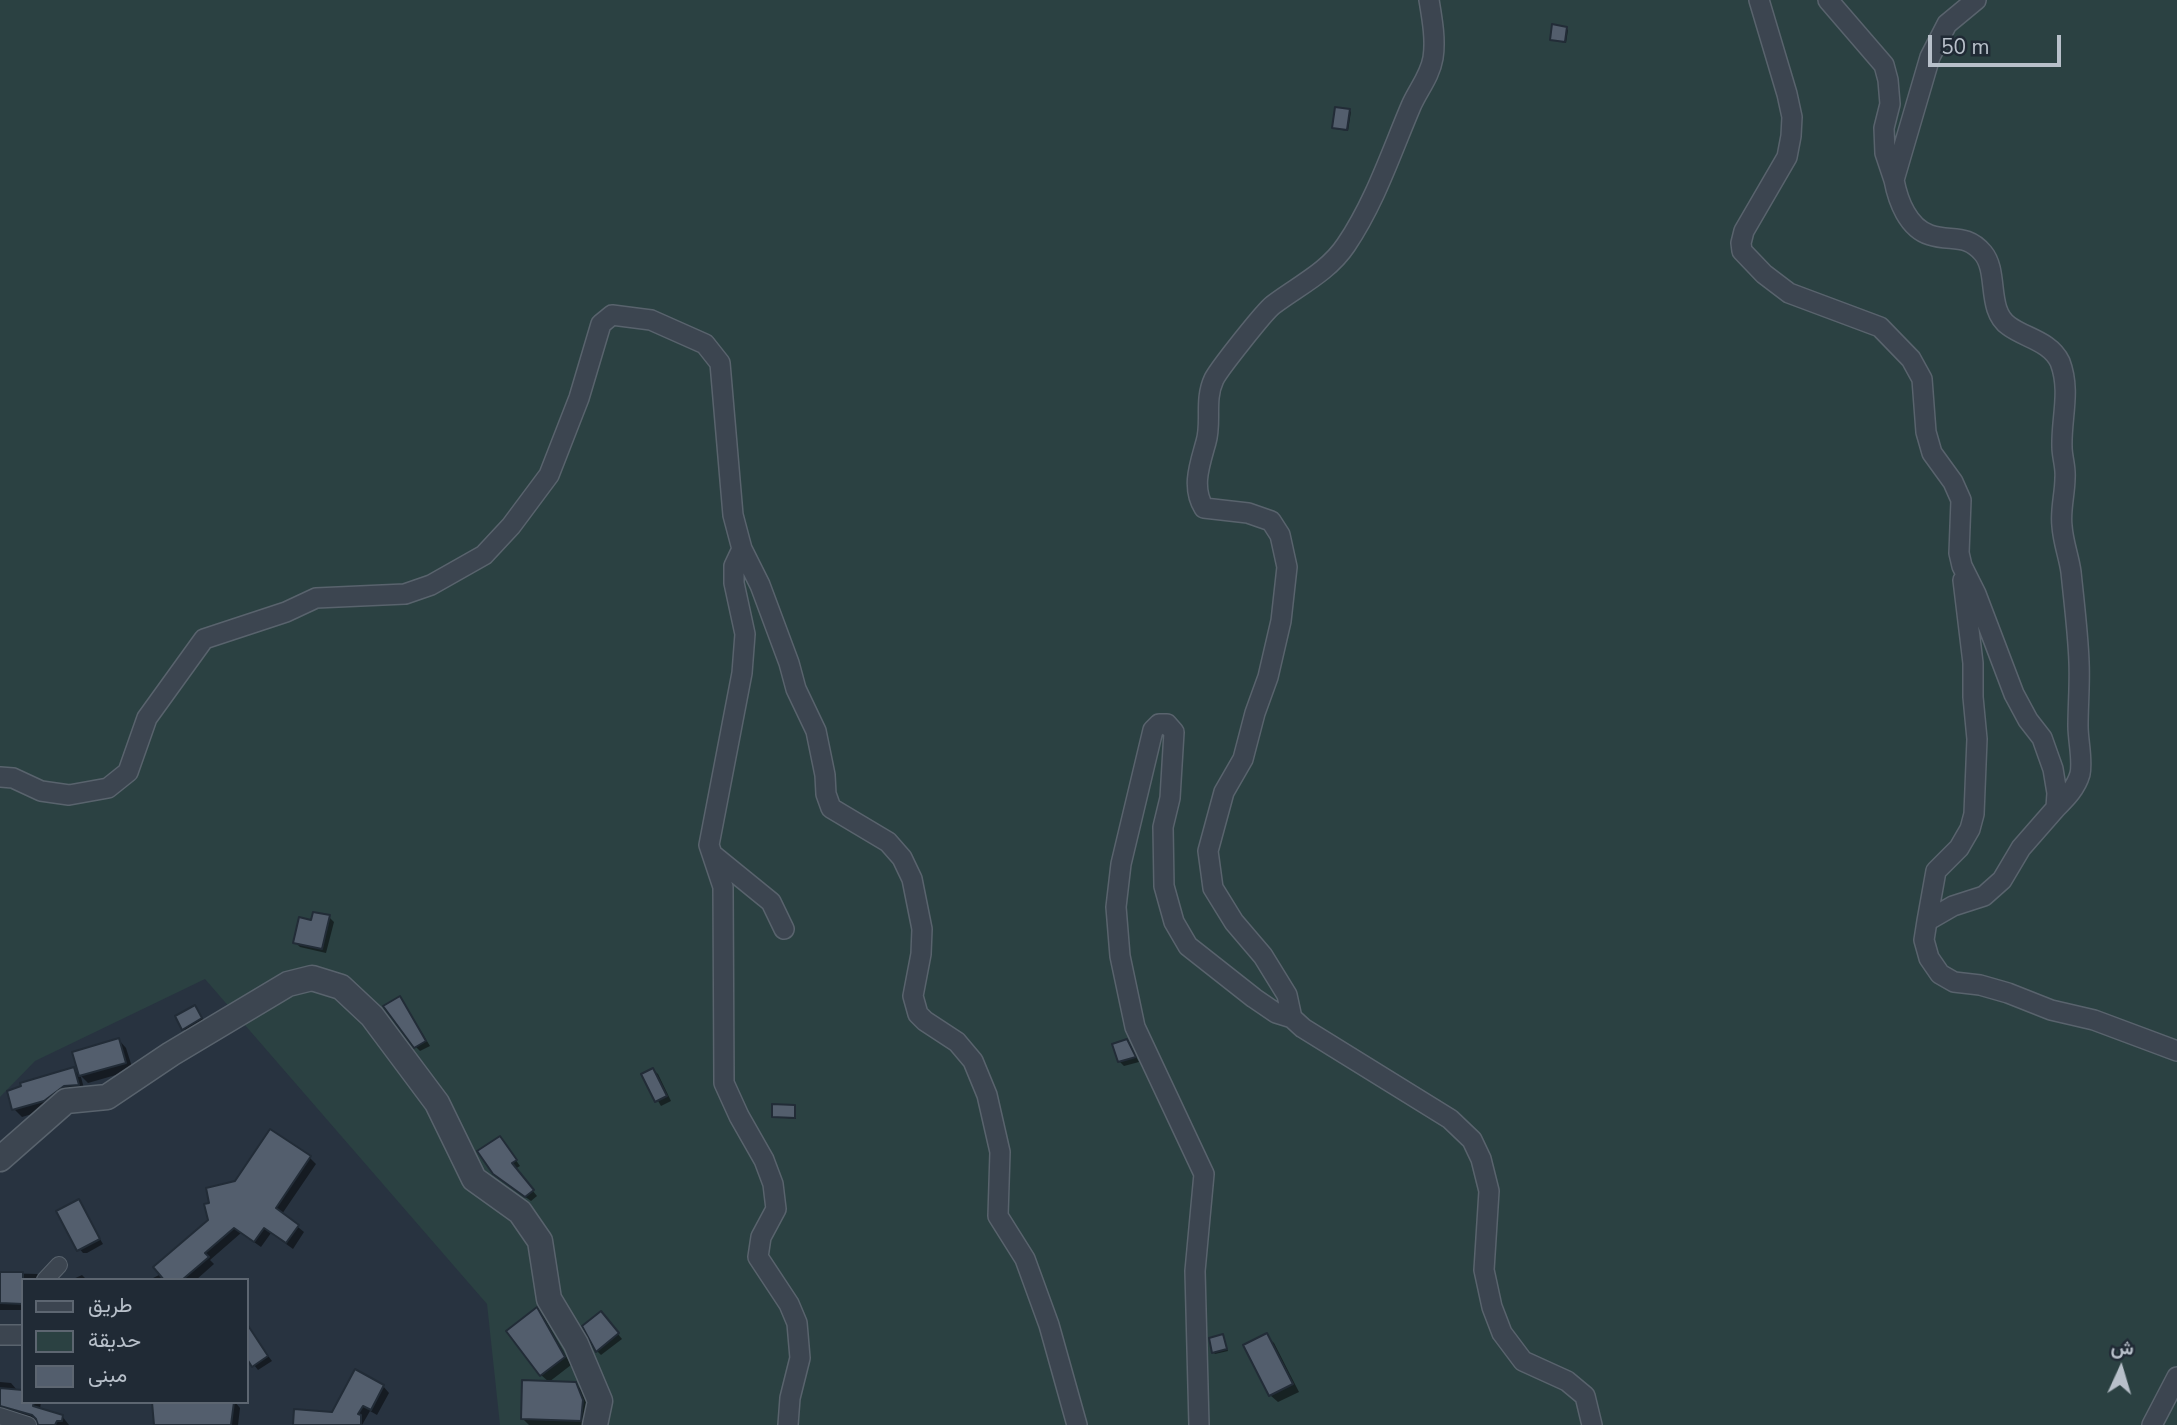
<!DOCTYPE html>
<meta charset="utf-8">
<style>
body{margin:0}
#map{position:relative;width:2177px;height:1425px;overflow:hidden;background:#283340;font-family:"Nunito Sans",Vazirmatn,sans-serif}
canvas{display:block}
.legend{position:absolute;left:21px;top:1278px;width:228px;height:126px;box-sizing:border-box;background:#202a35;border:2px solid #5d6671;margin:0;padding:9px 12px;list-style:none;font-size:21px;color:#b8c0ca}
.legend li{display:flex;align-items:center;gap:14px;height:35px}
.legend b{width:35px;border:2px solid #5d6671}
.north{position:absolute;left:2086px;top:1334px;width:70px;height:70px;-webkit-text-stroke:5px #202a35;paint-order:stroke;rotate:4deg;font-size:19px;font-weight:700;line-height:28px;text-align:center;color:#b8c0ca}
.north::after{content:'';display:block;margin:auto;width:24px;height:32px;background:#b8c0ca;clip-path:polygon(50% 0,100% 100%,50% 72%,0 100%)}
.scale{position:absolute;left:1928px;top:35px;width:133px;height:32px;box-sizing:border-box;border:4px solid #b8c0ca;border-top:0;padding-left:9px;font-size:21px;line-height:24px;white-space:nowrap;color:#b8c0ca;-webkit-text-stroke:5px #202a35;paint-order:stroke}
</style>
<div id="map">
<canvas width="2177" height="1425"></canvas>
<ul class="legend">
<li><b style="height:9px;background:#3c4550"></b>طريق</li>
<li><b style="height:19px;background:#2b4142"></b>حديقة</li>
<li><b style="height:19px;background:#535e6d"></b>مبنى</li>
</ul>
<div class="north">ش</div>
<div class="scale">50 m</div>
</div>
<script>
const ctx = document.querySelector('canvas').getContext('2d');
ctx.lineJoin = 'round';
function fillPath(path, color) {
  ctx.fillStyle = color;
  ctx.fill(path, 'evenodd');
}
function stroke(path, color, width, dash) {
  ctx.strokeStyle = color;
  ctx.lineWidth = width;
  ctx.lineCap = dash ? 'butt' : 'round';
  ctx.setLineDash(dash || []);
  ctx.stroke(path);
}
fillPath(new Path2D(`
 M0 0H2177V1425H500L487 1304 205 979 35 1061 0 1097Z`), '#2b4142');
fillPath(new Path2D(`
 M1566 28 1568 30 1566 43 1552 40Z
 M1349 110 1351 112 1348 131 1336 129 1334 128Z
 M329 917 334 922 326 953 300 947 295 942 313 922Z
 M404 1003 430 1046 420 1051 416 1047Z
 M195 1007 206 1023 188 1034 184 1029Z
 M119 1040 126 1048 133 1070 88 1083 80 1075Z
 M1127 1041 1139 1062 1124 1066 1119 1061Z
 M73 1069 81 1077 85 1092 52 1108 22 1117 14 1109Z
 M653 1070 658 1074 671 1101 661 1106 643 1075Z
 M794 1106 796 1119 774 1117Z
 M504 1143 520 1166 515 1169 537 1196 531 1201 500 1179Z
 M310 1158 316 1164 282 1214 304 1232 293 1249 271 1233 261 1247 241 1233 210 1260 214 1264 196 1280H149L161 1274Z
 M78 1202 103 1244 87 1253H83L78 1247Z
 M0 1273 37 1274 42 1280H23V1310H0Z
 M82 1275 87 1280H71Z
 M537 1310 544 1317 571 1365 549 1382 541 1375Z
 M605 1318 622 1339 601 1355 597 1351Z
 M253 1336 272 1361 258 1370 247 1356V1340Z
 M1223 1336 1228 1351 1215 1354 1213 1352Z
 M1266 1336 1274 1343 1299 1392 1278 1402 1270 1395Z
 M0 1382 11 1383 17 1390 23 1402H41L40 1409 62 1416 69 1425H40L39 1421 11 1412 0 1417Z
 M575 1383 583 1391 590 1409 588 1425H529L523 1419Z
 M383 1386 389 1393 377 1415 370 1411 362 1425H295L333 1414Z
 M154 1402H235L240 1408 238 1425H157Z`), '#0007');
const building = new Path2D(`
 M1552 24 1567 27 1565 42 1550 40Z
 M1335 107 1350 109 1347 130 1332 128Z
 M313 912 330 915 322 949 293 943 299 917 311 920Z
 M400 996 426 1041 414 1048 383 1006Z
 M195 1005 202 1018 182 1030 175 1016Z
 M119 1038 126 1063 79 1076 72 1052Z
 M1127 1039 1136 1057 1118 1062 1112 1044Z
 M74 1067 79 1085 64 1086 44 1101 12 1110 7 1091 21 1086 20 1083Z
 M653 1068 667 1096 655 1102 641 1074Z
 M772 1104 795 1105V1118L772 1117Z
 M270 1129 311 1156 276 1208 299 1225 286 1243 264 1228 254 1242 234 1228 205 1253 209 1257 182 1280H164L153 1267 208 1220 204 1204 209 1203 206 1188 235 1181Z
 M500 1136 517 1160 512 1163 534 1190 525 1197 493 1174 477 1151Z
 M79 1199 100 1239 77 1251 56 1211Z
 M0 1272H23V1304L0 1303Z
 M537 1307 565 1357 540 1376 506 1331Z
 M601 1311 619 1333 596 1352 582 1326Z
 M247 1324 268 1356 252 1367 247 1359Z
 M1267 1333 1293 1384 1269 1396 1243 1345Z
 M1223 1334 1227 1349 1212 1353 1209 1338Z
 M355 1369 384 1385 371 1410 363 1406 358 1414 361 1415V1425H293L294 1409 332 1412Z
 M522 1380 576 1382 583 1400 581 1421 521 1419Z
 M0 1388 23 1390V1402H34L33 1406 63 1415 62 1421H57L55 1425H38L36 1419 32 1415 0 1406Z
 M152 1402H234L231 1425H154Z`);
fillPath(building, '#535e6d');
stroke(building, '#222c37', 2);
const pedestrian = new Path2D(`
 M45 1280 59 1265
 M0 1416 28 1425`);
const minor = new Path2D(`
 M1429 0C1432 18 1436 40 1433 58 1430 76 1418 90 1411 106 1391 153 1375 202 1346 245 1328 272 1298 286 1273 305 1264 312 1219 369 1214 379 1204 400 1212 422 1206 442 1200 464 1191 487 1204 508L1248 513 1271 521 1280 535 1287 567 1281 621 1268 677 1255 713 1243 759 1224 792 1208 851 1213 888 1234 922 1263 956 1287 995 1292 1018 1303 1028 1450 1119 1472 1140 1481 1159 1489 1191 1484 1270 1492 1307 1502 1333 1523 1361 1567 1381 1585 1396 1592 1425
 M1759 0 1787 94 1792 117 1791 136 1787 157 1744 231 1741 243 1742 251 1764 274 1789 293 1880 327 1911 359 1922 379 1926 432 1932 453 1953 482 1961 500 1959 553 1962 566 1976 594 2014 694 2028 720 2042 738 2053 769 2057 793 2056 808 2021 848 2002 880 1984 896 1953 906 1927 921 1924 940 1929 958 1940 974 1954 982 1980 985 2008 993 2051 1010 2094 1020 2177 1051
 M1828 0 1884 65 1888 80 1890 104 1884 128 1885 153 1894 180
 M1976 0 1947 24 1930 57 1894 180C1898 201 1908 228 1930 235 1951 242 1966 233 1983 253 1999 272 1986 310 2009 326 2025 338 2050 341 2060 362 2071 391 2061 418 2062 447 2062 457 2066 467 2065 478 2065 494 2060 510 2062 526 2063 542 2069 557 2071 572 2074 602 2078 633 2079 662 2080 683 2078 705 2078 726 2078 741 2083 760 2080 774 2076 788 2066 798 2056 808
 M742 549 760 585 789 663 796 689 816 731 825 775 826 794 831 808 888 842 902 858 912 879 922 929 921 954 913 996 918 1014 925 1021 957 1042 973 1061 987 1095 1000 1152 998 1216 1025 1259 1049 1325 1077 1425
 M0 777 13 778 41 791 69 795 108 788 128 772 147 718 204 639 286 612 316 598 405 594 431 585 484 555 511 526 549 475 579 398 601 324 612 315 651 320 705 344 720 363 733 515 742 549 734 566V583L745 634 742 673 709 845 723 887 724 1083 739 1116 764 1160 773 1184 776 1209 761 1237 758 1257 789 1304 797 1323 800 1358 790 1398 788 1425
 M712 854 771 902 784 929
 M1927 921 1936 871 1959 848 1970 829 1974 814 1977 739 1973 697V663L1963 580
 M0 1335H23
 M1199 1425 1195 1271 1204 1174 1135 1027 1120 956 1116 907 1121 864 1153 730 1159 724H1167L1174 732 1170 798 1163 827 1164 886 1174 922 1188 946 1254 998 1276 1013 1292 1018
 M2152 1425 2177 1377`);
const tertiary = new Path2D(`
 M0 1159 66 1101 107 1097 171 1054 288 984 312 978 341 987 372 1016 437 1103 474 1179 520 1212 540 1241 549 1299 576 1344 600 1401 595 1425`);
stroke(pedestrian, '#59636d', 18);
stroke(minor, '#59636d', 22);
stroke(tertiary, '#59636d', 27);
stroke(pedestrian, '#3c4550', 16);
stroke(minor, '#3c4550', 19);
stroke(tertiary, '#3c4550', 24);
</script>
